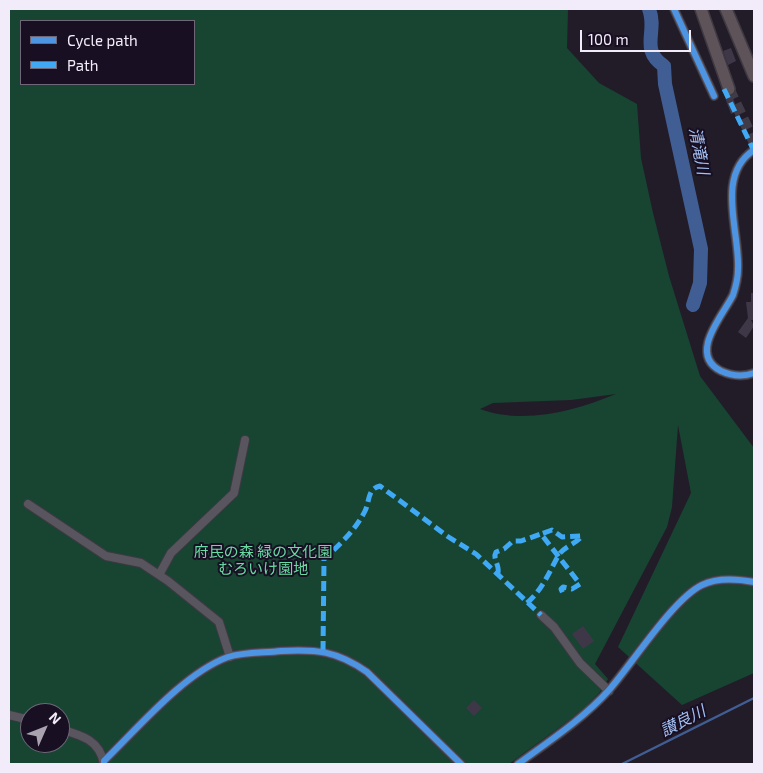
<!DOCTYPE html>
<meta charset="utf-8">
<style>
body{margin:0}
#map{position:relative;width:763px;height:773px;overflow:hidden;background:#221c28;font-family:"Exo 2",sans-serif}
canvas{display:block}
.frame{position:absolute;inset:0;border:10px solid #f2ecfa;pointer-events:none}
.legend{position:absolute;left:20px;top:20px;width:175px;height:65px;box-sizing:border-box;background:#180f22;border:1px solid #6f6778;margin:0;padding:6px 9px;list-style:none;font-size:15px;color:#f2ecfa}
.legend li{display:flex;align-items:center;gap:10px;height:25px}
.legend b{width:25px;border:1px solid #6f6778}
.north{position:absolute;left:20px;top:703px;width:50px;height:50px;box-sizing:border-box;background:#180f22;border:1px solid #6f6778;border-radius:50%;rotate:46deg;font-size:14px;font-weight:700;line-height:20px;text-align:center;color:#f2ecfa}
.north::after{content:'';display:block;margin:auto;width:18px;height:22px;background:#a9a3b0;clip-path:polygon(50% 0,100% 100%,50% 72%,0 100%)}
.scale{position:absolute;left:580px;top:30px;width:111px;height:22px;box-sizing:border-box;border:2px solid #f2ecfa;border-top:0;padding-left:6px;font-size:15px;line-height:18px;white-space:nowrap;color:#f2ecfa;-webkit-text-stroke:4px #180f22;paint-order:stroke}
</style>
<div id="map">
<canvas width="763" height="773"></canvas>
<div class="frame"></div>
<ul class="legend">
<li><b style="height:6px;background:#4d94e3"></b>Cycle path</li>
<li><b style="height:6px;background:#3fa9f5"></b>Path</li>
</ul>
<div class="north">N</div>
<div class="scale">100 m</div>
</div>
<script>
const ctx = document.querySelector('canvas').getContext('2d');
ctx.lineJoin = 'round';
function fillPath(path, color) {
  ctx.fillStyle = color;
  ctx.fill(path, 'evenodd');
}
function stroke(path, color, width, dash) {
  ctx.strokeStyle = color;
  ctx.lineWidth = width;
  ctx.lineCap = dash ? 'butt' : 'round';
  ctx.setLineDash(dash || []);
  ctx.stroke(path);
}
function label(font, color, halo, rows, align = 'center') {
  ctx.font = font + ' "Exo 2","Noto Sans JP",sans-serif';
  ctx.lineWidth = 4;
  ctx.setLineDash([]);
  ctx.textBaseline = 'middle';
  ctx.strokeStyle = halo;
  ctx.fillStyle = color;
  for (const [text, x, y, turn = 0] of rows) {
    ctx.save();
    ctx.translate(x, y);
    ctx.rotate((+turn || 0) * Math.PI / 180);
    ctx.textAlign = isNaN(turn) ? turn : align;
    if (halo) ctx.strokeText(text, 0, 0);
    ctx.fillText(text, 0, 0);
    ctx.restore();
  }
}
fillPath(new Path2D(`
 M9 9H568L567 48 599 83 637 104 641 158 653 213 669 276 700 376 754 448V673L682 705 618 647 691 493 678 425 672 507 667 527 595 664 608 679 599 693 583 710 509 764H9ZM21 21H194V84H21ZM616 394C574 411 524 425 480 409L493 403 571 400ZM30 713H60V743H30Z`), '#174532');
stroke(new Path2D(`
 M622 764 754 698`), '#405e94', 2.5);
stroke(new Path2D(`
 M649 9C658 32 639 49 664 66L665 84 701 249 700 283 693 305`), '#405e94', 14);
fillPath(new Path2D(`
 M731 48 736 61 728 65 723 51Z
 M731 93 738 111 731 114 724 95Z
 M751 293H754V320H751L754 326 746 338 738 332 748 318 746 302H751Z
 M583 626 594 641 583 649 572 634Z
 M474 700 482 708 474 716 466 708Z`), '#3e3747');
stroke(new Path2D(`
 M729 89 754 142`), '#413b48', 11, [11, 5.5]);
const minor = new Path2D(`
 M674 9 714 96
 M754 150C715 175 740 232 738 269 738 278 736 286 733 295 724 314 687 354 721 371 732 376 743 377 754 373
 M28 504 106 556 141 563 168 581 219 622 230 657
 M159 575 171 553 234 493 245 440
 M541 615 554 627 580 663 609 691
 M9 715 30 720
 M60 729C81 735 100 740 104 764
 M104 761C138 728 184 673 228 657 244 652 265 653 281 651 317 649 337 651 367 672L461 764
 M518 764C549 741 583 719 609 690 632 664 673 599 702 585 718 577 738 579 754 582`);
const highway = new Path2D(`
 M701 9 729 89
 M726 9 754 76`);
stroke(minor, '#3e3942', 10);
stroke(highway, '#3e3942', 14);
stroke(minor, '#59555e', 8);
stroke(highway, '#5e5358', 11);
stroke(new Path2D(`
 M724 89 754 151
 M498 573C500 565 492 559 496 552L504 549 513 541H521L541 534 580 584 572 589 563 587 561 589 564 596
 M527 603C542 590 549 573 558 556 563 547 576 544 582 536L562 537 552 530 541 534
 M323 651 324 559C340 544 355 531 365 511 370 501 367 489 380 486L447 536 476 554 541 615`), '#3fa9f5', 5, [10, 5]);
stroke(new Path2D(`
 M674 9 714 96
 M754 150C715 175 740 232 738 269 738 278 736 286 733 295 724 314 687 354 721 371 732 376 743 377 754 373
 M104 764V761C138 728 184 673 228 657 244 652 265 653 281 651 317 649 337 651 367 672L461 764
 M518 764C549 741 583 719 609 690 632 664 673 599 702 585 718 577 738 579 754 582`), '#4d94e3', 6);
label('15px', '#68dba4', '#180f22', [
 ["府民の森 緑の文化園",263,552],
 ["むろいけ園地",263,569]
]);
label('italic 16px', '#a4c1f4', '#180f22', [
 ["清滝川",699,151,79],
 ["讃良川",683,721,-27]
]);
</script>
